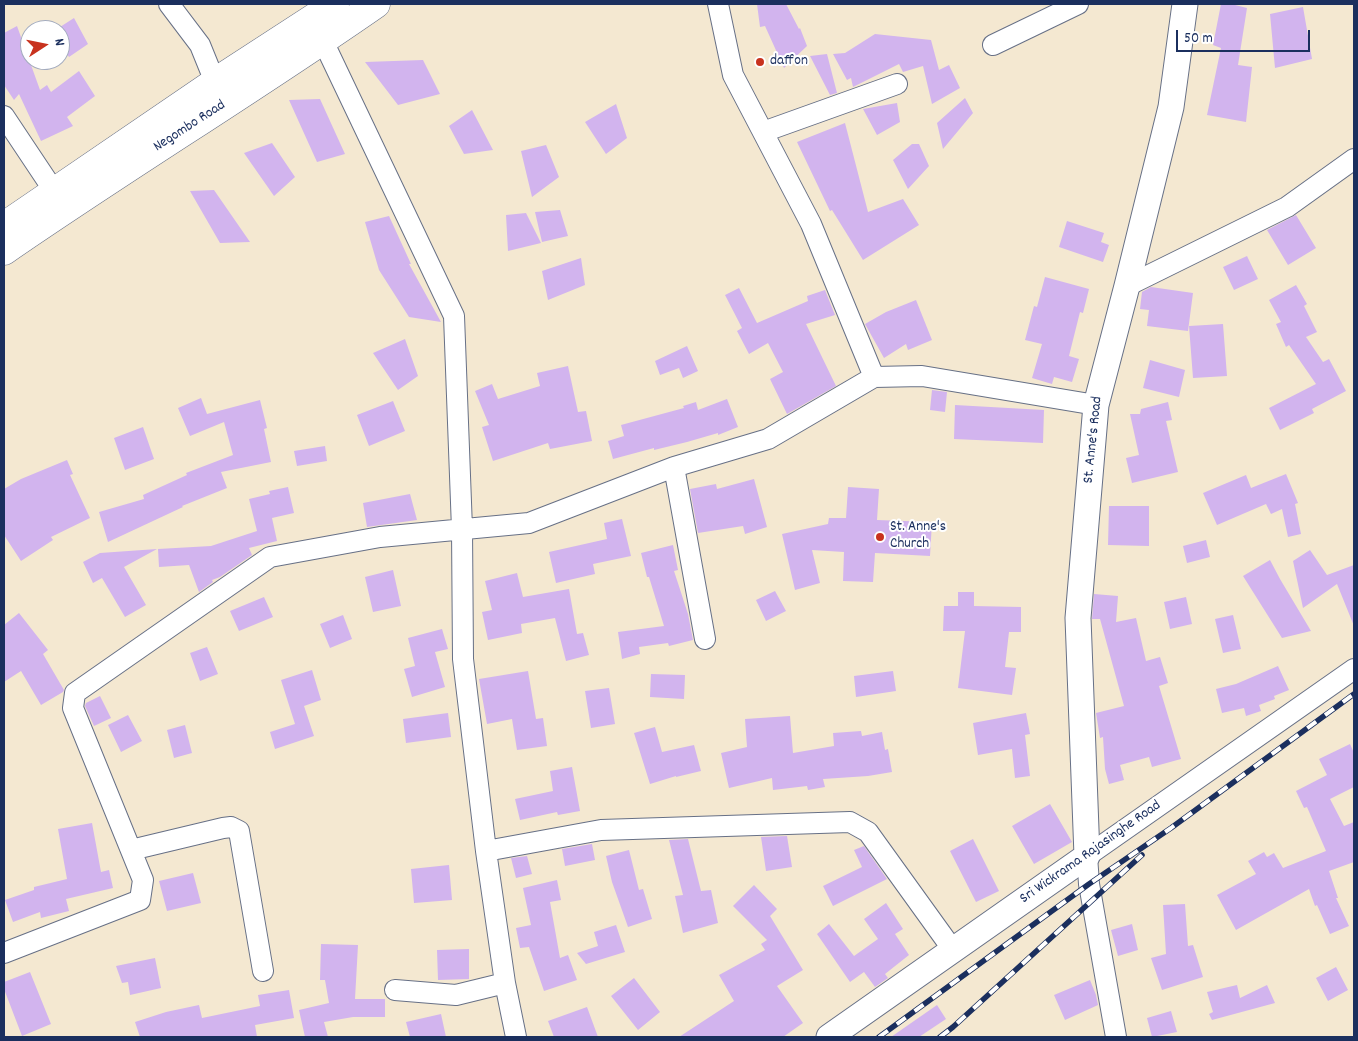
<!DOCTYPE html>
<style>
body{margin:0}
#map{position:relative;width:1358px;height:1041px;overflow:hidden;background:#f4e8d1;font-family:Dekko,sans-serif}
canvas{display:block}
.frame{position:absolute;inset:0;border:5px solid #1b2f5e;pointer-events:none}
.north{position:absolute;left:20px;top:20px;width:50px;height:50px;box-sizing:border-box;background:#fff;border:1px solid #a4acbf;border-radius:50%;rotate:79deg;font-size:14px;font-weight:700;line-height:20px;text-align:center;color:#1b2f5e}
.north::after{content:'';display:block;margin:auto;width:18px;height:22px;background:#c8321e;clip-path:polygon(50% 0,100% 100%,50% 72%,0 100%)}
.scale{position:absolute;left:1176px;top:30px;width:134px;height:22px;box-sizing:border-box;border:2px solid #1b2f5e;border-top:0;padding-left:6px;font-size:15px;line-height:18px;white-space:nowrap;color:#1b2f5e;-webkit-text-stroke:4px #fff;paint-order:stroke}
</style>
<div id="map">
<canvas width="1358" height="1041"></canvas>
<div class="frame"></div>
<div class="north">N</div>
<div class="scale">50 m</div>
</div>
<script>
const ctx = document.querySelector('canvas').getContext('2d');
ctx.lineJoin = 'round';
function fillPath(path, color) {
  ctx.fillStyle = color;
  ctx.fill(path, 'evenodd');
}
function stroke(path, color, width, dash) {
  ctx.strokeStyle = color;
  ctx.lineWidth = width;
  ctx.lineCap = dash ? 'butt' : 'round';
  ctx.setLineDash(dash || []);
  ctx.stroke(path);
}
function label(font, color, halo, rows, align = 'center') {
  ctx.font = font + ' Dekko,sans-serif';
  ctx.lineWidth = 4;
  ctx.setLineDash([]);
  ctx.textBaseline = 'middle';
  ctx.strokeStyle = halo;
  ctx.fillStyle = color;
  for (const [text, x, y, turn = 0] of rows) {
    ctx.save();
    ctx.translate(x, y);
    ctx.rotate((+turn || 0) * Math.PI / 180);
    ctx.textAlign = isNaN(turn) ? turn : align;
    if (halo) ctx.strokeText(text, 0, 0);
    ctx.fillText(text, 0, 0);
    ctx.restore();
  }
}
fillPath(new Path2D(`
 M757 4H786L799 29 800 28 807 46 784 68 765 26 760 27Z
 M1221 4H1231L1247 8 1238 65 1252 67 1246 122 1207 115 1221 48 1213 45Z
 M1303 7 1312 59 1275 68 1270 14Z
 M74 18 88 44 69 57 60 44V27Z
 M17 26 40 90 47 85 51 92 79 71 95 96 67 117 73 126 41 141 19 94 14 100 4 85V33Z
 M875 34 931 40 939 70 949 65 960 88 932 104 923 66 903 72 899 64 853 87 851 78 847 80 833 54 845 53Z
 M827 54 837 93 830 95 810 56Z
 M423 60 440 94 398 105 365 62Z
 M965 98 973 113 943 149 937 123Z
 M320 99 345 154 317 162 289 100Z
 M897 103 900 122 877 135 863 109Z
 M616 104 627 138 606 154 585 122Z
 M472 110 493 150 464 154 449 126Z
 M845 123 868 212 903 199 919 225 863 260 832 210 830 211 797 142Z
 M272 143 295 177 274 196 244 153Z
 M912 144H919L929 166 908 189 893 160Z
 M546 145 559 177 532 197 521 151Z
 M214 190 250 242 220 243 190 191Z
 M560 210 568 236 542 242 535 212Z
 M526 213 541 243 508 251 506 215Z
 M1296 215 1316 248 1288 265 1267 230Z
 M389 216 411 264H409L441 322 409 317 379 270 365 222Z
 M1067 221 1104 233 1101 242 1109 245 1103 262 1059 247Z
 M1247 256 1258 279 1234 290 1223 267Z
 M581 258 585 285 548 300 542 271Z
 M1045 277 1089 289 1083 313 1080 312 1069 356 1079 359 1072 382 1054 377 1052 384 1032 378 1042 344 1025 340 1034 306 1037 307Z
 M1296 285 1307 304 1304 306 1317 332 1306 337 1323 362 1329 359 1346 391 1312 409 1314 413 1280 430 1269 408 1316 384 1289 345 1286 347 1276 324 1281 322 1269 300Z
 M1151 287 1193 293 1188 331 1147 326 1149 310 1140 309 1142 292Z
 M739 288 757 323 808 301 807 296 825 290 835 315 806 324 836 386 787 414 770 379 783 372 768 343 749 354 737 331 742 328 725 295Z
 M916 300 932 340 908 350 906 344 884 358 865 324 886 312Z
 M1223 324 1227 376 1193 378 1189 326Z
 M405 339 418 376 398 390 373 353Z
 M687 346 698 371 683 378 679 368 660 375 655 361Z
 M1150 360 1185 370 1179 397 1143 388Z
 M568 366 578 412 586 411 592 441 550 449 548 443 493 461 482 427 489 425 475 391 492 384 498 399 540 386 537 373Z
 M932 390 947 392 945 412 930 410Z
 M201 398 207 414 260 400 267 428 264 429 271 462 221 472 227 488 182 506 183 507 108 542 99 512 144 499 143 495 187 475 186 473 233 455 224 422 190 436 178 408Z
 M727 399 738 427 718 435V433L687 442 654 450V448L613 459 608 441 624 436 621 425 684 408 683 406 696 402 698 410Z
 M393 401 405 431 369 446 357 415Z
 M1168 402 1172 420 1166 421 1178 472 1132 483 1126 458 1139 455 1130 414H1140L1141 409Z
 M955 405 1044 410 1043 443 954 439Z
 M143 427 154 459 125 470 114 438Z
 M325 446 327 461 297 466 294 451Z
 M67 460 73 474 70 475 90 518 51 537 53 540 21 561 4 535V489L21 479Z
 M1286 474 1298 503 1295 504 1301 534 1288 537 1282 509 1271 514 1266 504 1217 525 1203 493 1246 475 1251 488Z
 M754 479 767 527 745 534 743 526 698 533 690 489 716 484 717 489Z
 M288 487 294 513 272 518 277 541 249 548 252 555 220 577 212 580 213 582 199 592 189 565 159 567 158 549 211 546 257 531 249 499 270 494 269 491Z
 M848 487 879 489 877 520 932 522 930 556 875 553 873 582 843 581 844 552 812 550 820 583 795 590 782 534 828 524 829 518H846Z
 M410 494 417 520 367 527 363 503Z
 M1109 506H1149V546L1108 545Z
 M622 519 631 556 593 564 595 574 556 583 549 552 607 539 604 523Z
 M1206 540 1210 557 1187 563 1183 546Z
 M673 545 678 570 674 571 688 614 693 640 669 646 668 643 639 647 640 654 622 659 618 632 664 626 649 577H647L641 553Z
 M157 549 124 567 146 605 125 617 102 578 93 583 83 562 100 553Z
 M1310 550 1327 575 1354 565V626L1337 584 1303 608 1293 561Z
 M1270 560 1280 579 1311 631 1282 638 1243 576Z
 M393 570 401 606 373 612 365 577Z
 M517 573 523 597 569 589 577 634 583 633 589 655 566 661 555 618 521 624 522 633 488 640 482 612 492 610 485 581Z
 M775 591 786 611 766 621 756 600Z
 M958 592H974V606L1021 607V632H1009L1005 667 1016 668 1012 695 958 688 965 631H943L944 606H958Z
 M1094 594 1118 596 1116 622 1136 618 1146 661 1160 657 1168 683 1159 686 1181 759 1152 767 1149 757 1120 765 1124 780 1109 784 1105 769 1103 737 1100 738 1096 713 1124 706 1100 619H1092Z
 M264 597 273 617 239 631 230 611Z
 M1186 597 1192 624 1170 629 1164 602Z
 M19 613 48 650 43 654 64 690 63 692 41 705 21 671 4 682V625Z
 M343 615 352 639 330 648 320 624Z
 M1233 615 1241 649 1223 653 1215 619Z
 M442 629 448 649 435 652 445 687 412 697 404 669 415 666 408 638Z
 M207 647 218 674 200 681 190 653Z
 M1278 666 1289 690 1274 696 1275 699 1259 705 1261 711 1246 716 1244 708 1222 713 1216 689 1236 684Z
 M312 670 321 700 304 706 314 736 275 749 270 732 295 724 281 680Z
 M528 671 536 719 543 718 547 746 517 750 512 719 487 724 479 679Z
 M893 671 896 691 856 697 854 676Z
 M651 674 685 675 684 699 650 697Z
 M609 688 615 724 591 728 585 691Z
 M100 696 111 718 94 726 85 706 86 703Z
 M448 713 451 737 406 743 403 719Z
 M1026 713 1030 734 1025 735 1030 776 1015 778 1012 749 978 755 973 723Z
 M128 715 142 741 121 752 108 725Z
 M790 716 793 753 834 746 833 733 861 731 862 736 882 732 885 750 888 749 892 772 868 776 823 779 825 787 808 790 807 786 773 790 772 778 729 788 721 753 747 747 745 719Z
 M185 725 192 753 174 758 167 730Z
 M655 727 662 752 694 745 701 771 676 777V776L650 784 634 733Z
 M1350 744 1354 753V787L1330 799 1344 826 1354 822V862L1329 871 1338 898H1336L1349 926 1330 934 1317 905 1315 906 1309 889 1236 930 1217 895 1256 874 1248 861 1264 852 1267 857 1274 853 1283 868 1326 851 1307 807 1304 808 1296 791 1327 775 1319 759Z
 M572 767 580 811 558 815 557 812 520 820 515 799 553 791 550 771Z
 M1050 804 1072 842 1034 864 1012 826Z
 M92 823 101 872 109 870 113 888 66 899 69 911 41 918 40 912 13 922 5 900 34 890V887L67 879 58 829Z
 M787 836 792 867 766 871 761 837Z
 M688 839 701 891 711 890 718 923 683 933 675 896 683 895 669 840Z
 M973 839 999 891 976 902 950 851Z
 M592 844 595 860 565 866 562 849Z
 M864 846 887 879 833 906 823 886 862 867 854 850Z
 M629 850 639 890 643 889 652 919 628 927 612 882 606 856Z
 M527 856 532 874 516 878 511 858Z
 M449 865 452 900 414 903 411 869Z
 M193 873 201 903 167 911 159 881Z
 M557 880 561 900 550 902 560 958 568 955 577 980 544 991 529 947 520 948 516 928 531 925 523 888Z
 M754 885 777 909 770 916 803 970 777 986 803 1023 783 1037H679L734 1001 719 975 765 950 761 944 767 940 733 906Z
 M886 903 903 929 895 934 909 955 885 974 888 978 875 987 864 972 850 982 817 934 829 924 854 956 878 939 864 919Z
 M1185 904 1188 946 1193 945 1203 977 1162 990 1151 958 1166 954 1163 905Z
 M1132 924 1138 950 1118 956 1111 930Z
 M616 925 625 952 586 964 577 953 598 946 594 932Z
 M321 944 358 945 355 999H385V1017H353L324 1022 328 1037H305L299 1010 329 1003 325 980H320Z
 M469 949V979L438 980 437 950Z
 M155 958 161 988 130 995 128 982 122 983 116 966Z
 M1336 967 1348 990 1328 1001 1316 978Z
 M30 972 51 1024 22 1036 4 989V982Z
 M634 978 660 1012 638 1030 611 996Z
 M1090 980 1096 995 1098 1005 1065 1020 1054 995Z
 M1237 985 1240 998 1267 985 1275 1003 1212 1020 1209 1014 1213 1012 1207 992Z
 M289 990 294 1018 255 1025 257 1037H140L135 1022 166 1012 199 1005 202 1018 260 1006 258 995Z
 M937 1005 946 1019 919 1037H891Z
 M587 1007 598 1037H554L548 1021Z
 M1171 1011 1177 1032 1152 1037 1147 1018Z
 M441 1014 446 1037H410L406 1022Z`), '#d2b4ee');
const minor = new Path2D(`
 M169 4 200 45 215 82
 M718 4 733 75 811 224 874 377
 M316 30 323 41 454 316 462 529 463 659 486 851 505 983 516 1037
 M993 45 1078 4
 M4 116 54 191
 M763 132 897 84
 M1127 286 1287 207 1354 159
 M674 467 705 639
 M131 850 223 828 231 827 239 831 263 971
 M486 851 601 830 850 822 868 832 953 950
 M4 953 140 900 143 880 73 708 75 693 270 557 380 537 529 523 674 467 768 439 874 377 922 376 1096 405
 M395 990 456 995 505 983
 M1116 1037 1089 884 1087 856 1354 669`);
const major = new Path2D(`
 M829 1037 1087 856 1078 618 1096 405 1127 286 1171 107 1185 4`);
const highway = new Path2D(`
 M4 226 215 82 335 4
 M4 251C127 166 254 89 376 4`);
stroke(minor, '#677086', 22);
stroke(major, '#677086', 27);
stroke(highway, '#677086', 29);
stroke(minor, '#fff', 20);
stroke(major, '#fff', 25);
stroke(highway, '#fff', 28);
const rail = new Path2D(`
 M879 1037 1089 884 1171 828 1354 694
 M940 1037 953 1027 1142 855`);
stroke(rail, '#1b2f5e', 5.5);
stroke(rail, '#fff', 4, [11]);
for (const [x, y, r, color] of [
 [760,62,5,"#c8321e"],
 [880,537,5,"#c8321e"]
]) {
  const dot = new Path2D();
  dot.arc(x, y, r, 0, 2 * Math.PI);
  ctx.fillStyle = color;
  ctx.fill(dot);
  stroke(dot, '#fff', 2);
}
label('15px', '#1b2f5e', '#fff', [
 ["daffon",770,62],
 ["St. Anne's",890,528],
 ["Church",890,545]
], 'left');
label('15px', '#1b2f5e', '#fff', [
 ["Negombo Road",190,127,-33],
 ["St. Anne's Road",1094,440,-84],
 ["Sri Wickrama Rajasinghe Road",1091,853,-35]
]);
</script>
